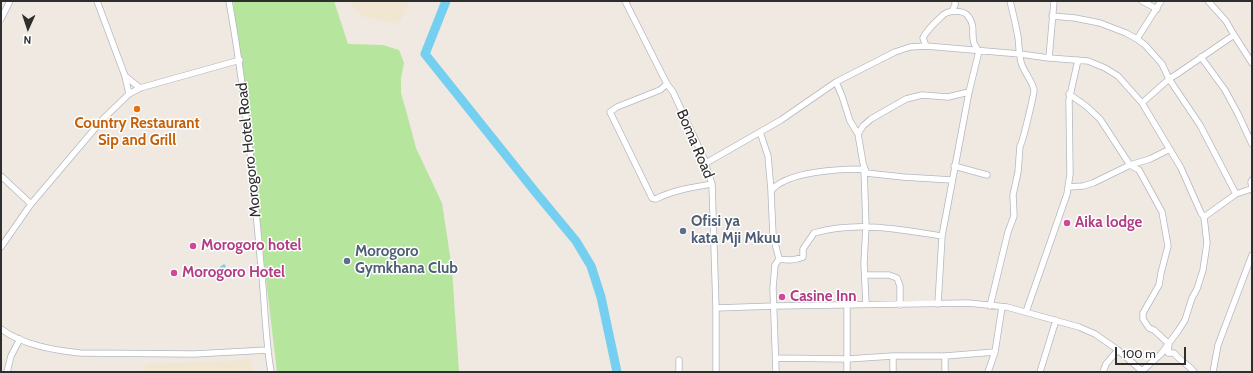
<!DOCTYPE html>
<style>
body{margin:0}
#map{position:relative;width:1253px;height:373px;overflow:hidden;background:#efe9e1;font-family:Cabin,sans-serif}
canvas{display:block}
.frame{position:absolute;inset:0;border:2px solid #2e2e2e;pointer-events:none}
.north{position:absolute;left:8px;top:8px;width:40px;height:40px;-webkit-text-stroke:3px #fff;paint-order:stroke;rotate:183deg;font-size:11px;font-weight:700;line-height:16px;text-align:center;color:#2e2e2e}
.north::after{content:'';display:block;margin:auto;width:14px;height:18px;background:#2e2e2e;clip-path:polygon(50% 0,100% 100%,50% 72%,0 100%)}
.scale{position:absolute;left:1115px;top:347px;width:71px;height:18px;box-sizing:border-box;border:2px solid #2e2e2e;border-top:0;padding-left:5px;font-size:12px;line-height:14px;white-space:nowrap;color:#2e2e2e;-webkit-text-stroke:3px #fff;paint-order:stroke}
</style>
<div id="map">
<canvas width="1253" height="373"></canvas>
<div class="frame"></div>
<div class="north">N</div>
<div class="scale">100 m</div>
</div>
<script>
const ctx = document.querySelector('canvas').getContext('2d');
ctx.lineJoin = 'round';
function fillPath(path, color) {
  ctx.fillStyle = color;
  ctx.fill(path, 'evenodd');
}
function stroke(path, color, width, dash) {
  ctx.strokeStyle = color;
  ctx.lineWidth = width;
  ctx.lineCap = dash ? 'butt' : 'round';
  ctx.setLineDash(dash || []);
  ctx.stroke(path);
}
function label(font, color, halo, rows, align = 'center') {
  ctx.font = font + ' Cabin,sans-serif';
  ctx.lineWidth = 3;
  ctx.setLineDash([]);
  ctx.textBaseline = 'middle';
  ctx.strokeStyle = halo;
  ctx.fillStyle = color;
  for (const [text, x, y, turn = 0] of rows) {
    ctx.save();
    ctx.translate(x, y);
    ctx.rotate((+turn || 0) * Math.PI / 180);
    ctx.textAlign = isNaN(turn) ? turn : align;
    if (halo) ctx.strokeText(text, 0, 0);
    ctx.fillText(text, 0, 0);
    ctx.restore();
  }
}
fillPath(new Path2D(`
 M349 1H409L399 24 361 16Z
 M251 359 253 372H140L148 364 226 361Z`), '#f0e6d1');
fillPath(new Path2D(`
 M233 1H334L348 44 383 45 399 50 404 63 401 78V93L407 114 416 148 442 203 452 269 459 372H277Z`), '#b6e59e');
fillPath(new Path2D(`
 M224 264 226 266C223 270 222 273 217 276L214 274 216 270Z`), '#75cff0');
stroke(new Path2D(`
 M446 1 425 54 537 194 576 241 591 266 601 297 617 372`), '#75cff0', 9);
const minor = new Path2D(`
 M97 1 125 76 140 88
 M229 1C245 89 253 178 261 266 265 302 265 337 271 372
 M625 1 667 84 673 92 706 163 707 169 712 184 716 308V372
 M1142 1 1157 9
 M1208 1 1226 21 1234 35
 M952 11 955 5V1
 M1052 16 1075 18 1100 23 1126 33 1137 39 1145 45 1162 64 1169 79 1200 125 1236 194
 M1 19 10 1
 M1137 39 1161 1
 M926 46 923 38C927 29 936 22 943 15 949 10 964 10 968 16 976 26 971 35 974 43 975 46 977 48 979 51L969 92 942 236 938 304
 M1201 57 1225 90 1238 114 1252 144
 M1049 58 1054 1
 M125 76 129 94
 M836 82 842 96 850 121 858 134 863 163 866 172
 M667 84 660 90 617 107 610 112 652 198 656 199C673 190 694 187 712 184
 M1069 94 1086 106 1100 119 1130 165 1139 170 1162 212 1168 246 1161 273 1159 285 1143 313V319L1149 328 1154 330 1169 344 1168 353H1174C1180 361 1188 364 1194 372
 M1142 103 1169 79 1177 74 1234 35 1252 63
 M760 132 768 156 771 190
 M858 134 863 126 871 119 906 99 922 95 948 97 969 92
 M706 163 781 120 836 82 895 52 910 47 926 46 1020 54 1049 58 1088 61 1105 68 1118 76 1142 103 1181 168 1201 213 1204 217 1207 243 1203 270 1197 289 1192 298 1185 320 1178 331 1161 354 1142 371
 M954 166 987 175
 M864 169 866 226 864 263 866 304
 M866 173 903 177 952 180
 M1 176 31 204
 M1252 180 1251 182 1252 190
 M1069 187 1083 186 1093 183 1130 165 1150 159 1170 149
 M1204 217 1236 194 1251 189
 M1 247 31 204 103 119 129 94 140 88 240 60
 M779 259C788 260 794 261 803 257V249L814 233C857 221 899 229 942 236
 M866 275H889L897 278 900 286V305
 M990 306 1008 232 1014 216 1013 195 1018 172 1020 146C1023 142 1034 94 1034 90 1033 82 1023 71 1021 62 1019 54 1019 45 1018 37 1016 25 1013 13 1010 1
 M716 308 774 306 968 303 1007 307 1079 327 1095 334 1118 350 1143 372
 M1026 312 1067 194 1070 174 1069 100 1078 60
 M1 329C23 345 53 350 80 353L194 354 268 350
 M893 356V372
 M945 356V372
 M776 358 847 359 893 356H945L995 352
 M679 360V372
 M7 372 11 356 20 339
 M776 372 773 288 775 265 779 259 773 235 771 191C786 171 841 169 864 169
 M847 372V305
 M988 372 995 352 1002 307
 M1040 372 1056 320
 M1103 372 1106 364 1118 350
 M1213 372 1218 345 1252 255`);
stroke(minor, '#b4b7c1', 7);
stroke(minor, '#fff', 5.5);
for (const [x, y, r, color] of [
 [137,109,4,"#e8710a"],
 [1067,223,4,"#d1479c"],
 [683,231,4,"#5c6f8a"],
 [193,246,4,"#d1479c"],
 [347,261,4,"#5c6f8a"],
 [174,273,4,"#d1479c"],
 [782,297,4,"#d1479c"]
]) {
  const dot = new Path2D();
  dot.arc(x, y, r, 0, 2 * Math.PI);
  ctx.fillStyle = color;
  ctx.fill(dot);
  stroke(dot, '#fff', 1.5);
}
label('bold 15px', '#c56008', '#fff', [
 ["Country Restaurant",137,124],
 ["Sip and Grill",137,141]
]);
label('15px', '#2e2e2e', '#fff', [
 ["Boma Road",695,144,67],
 ["Morogoro Hotel Road",249,150,-96]
]);
label('bold 15px', '#4e5e75', '#fff', [
 ["Ofisi ya",691,222],
 ["kata Mji Mkuu",691,239],
 ["Morogoro",355,252],
 ["Gymkhana Club",355,269]
], 'left');
label('bold 15px', '#b23c85', '#fff', [
 ["Aika lodge",1075,223],
 ["Morogoro hotel",201,246],
 ["Morogoro Hotel",182,273],
 ["Casine Inn",790,297]
], 'left');
</script>
